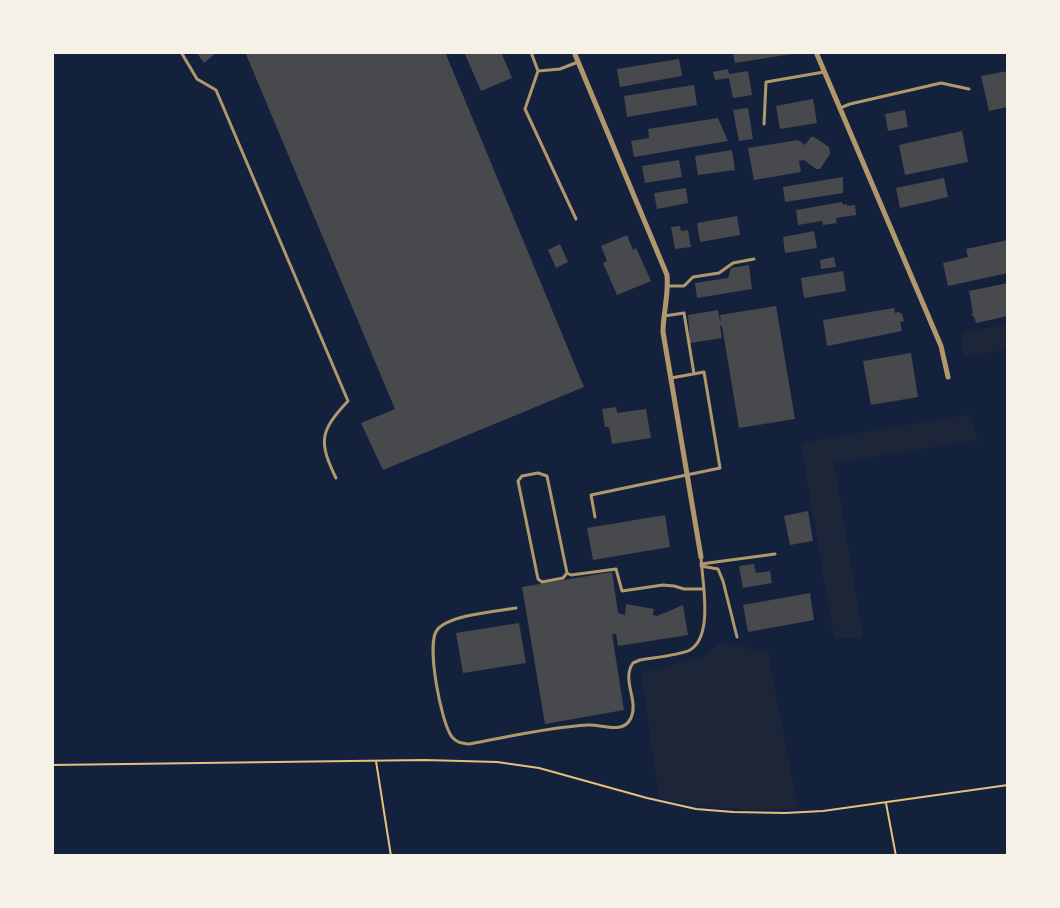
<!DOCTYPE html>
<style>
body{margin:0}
#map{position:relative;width:1060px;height:908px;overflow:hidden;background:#14213d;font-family:Overpass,sans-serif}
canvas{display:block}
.frame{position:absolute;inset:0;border:54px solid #f6f1e7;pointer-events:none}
</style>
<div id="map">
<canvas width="1060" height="908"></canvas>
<div class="frame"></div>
</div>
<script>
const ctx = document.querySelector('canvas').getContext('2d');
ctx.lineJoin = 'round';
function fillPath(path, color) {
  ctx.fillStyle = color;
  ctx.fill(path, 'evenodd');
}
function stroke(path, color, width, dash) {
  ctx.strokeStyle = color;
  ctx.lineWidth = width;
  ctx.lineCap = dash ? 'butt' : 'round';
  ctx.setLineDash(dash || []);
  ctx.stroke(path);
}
fillPath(new Path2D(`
 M1007 325V350L963 357 962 332Z
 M970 414 978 440 834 463 863 638H834L801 443Z
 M721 642 768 653 798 809C751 811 705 809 659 798L641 673 703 657Z`), '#1d2539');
fillPath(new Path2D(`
 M196 52H217L204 63Z
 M245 52H445L584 387 383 470 361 423 395 409Z
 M464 52H501L512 78 481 91Z
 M733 52H792V54L735 63Z
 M679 59 682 76 620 87 617 69Z
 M728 69 729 74 748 71 752 95 733 98 729 78 715 80 713 72Z
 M1008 71V107L989 111 981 76Z
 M694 85 697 105 627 117 624 96Z
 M813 99 817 123 780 129 776 106Z
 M748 108 753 139 739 141 733 110Z
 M905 110 908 127 888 131 885 114Z
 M718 118 728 141 634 157 631 141 649 138 648 129Z
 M962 131 968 162 905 175 899 145Z
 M811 137H814L829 147 830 154 820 169H816L804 160 799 161 801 172 754 180 748 148 798 140 805 145Z
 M732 150 735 170 698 175 695 156Z
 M679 160 682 177 645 183 642 166Z
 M843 177V193L785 202 783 187Z
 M944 178 948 197 900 208 896 188Z
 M686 188 688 203 657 209 654 193Z
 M842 202 843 205 847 204V206L855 205 856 215 836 218 837 223 823 225 822 221 798 225 796 210Z
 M737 216 740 235 700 242 697 223Z
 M680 226 681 231 688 230 691 247 675 249 671 227Z
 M814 231 817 248 785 253 783 237Z
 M627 235 633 250 636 248 651 281 617 295 603 263 607 261 601 246Z
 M1008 240V273L948 286 943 263 968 257 966 249Z
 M560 244 568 262 556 268 548 250Z
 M834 257 836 267 821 269 820 260Z
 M749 265 752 289 697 298 695 283 728 278 731 268Z
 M843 271 846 291 804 298 801 278Z
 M1008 283V316L976 323 974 317 971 314 973 313 969 291Z
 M776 306 795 419 739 428 722 326H720L722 338 690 343 688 315 718 310 720 321H721L720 315Z
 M894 308 895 313 899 312 902 314 904 321 900 322 902 331 827 346 823 320Z
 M911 353 918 397 871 405 863 361Z
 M616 407 617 413 646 409 651 438 612 444 609 427H605L602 409Z
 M808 511 813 541 790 545 784 516Z
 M665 515 670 547 593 560 587 528Z
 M754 564 756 573 770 571 772 583 743 588 739 566Z
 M612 572 618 613 625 615 626 604 654 609 653 615 657 616 683 605 688 635 618 646 616 634H612L624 710 545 724 522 587Z
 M810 593 814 620 748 632 743 605Z
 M519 623 526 663 463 673 456 633Z`), '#48494c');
stroke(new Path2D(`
 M376 761 391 856
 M52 765 425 760 497 762 539 768 647 798 696 809 733 812 785 813 823 811 1008 785
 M886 803 896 856`), '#e5c07b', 2);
stroke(new Path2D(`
 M181 52 197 79 216 90 348 401C320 431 318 441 336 478
 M531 52 538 71 560 69 578 62
 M538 71 525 109 576 219
 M840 108 850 104 941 83 969 89
 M764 124 766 82 824 72
 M668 286H684L693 277 719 273 733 263 754 259
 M664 316 684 313 694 374
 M595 517 591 495 720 468 704 372 671 378
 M701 564 775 554
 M701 566 718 569 723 581 737 637
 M567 573 563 578 542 582 538 579 518 481 522 476 538 473 547 476 567 573 571 575 616 569 622 591 663 585 674 586 684 589H703
 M516 608C498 611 448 615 437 630 426 644 441 723 452 737 457 743 462 743 469 744 508 737 549 727 588 725 602 724 623 735 631 718 639 700 621 680 633 663L640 660C651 658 681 655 690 650 714 636 702 581 701 557`), '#b1986c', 3);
stroke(new Path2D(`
 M574 52 667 275C669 294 663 313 663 332L701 557
 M816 52 941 346 948 377`), '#b1986c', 5);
</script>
